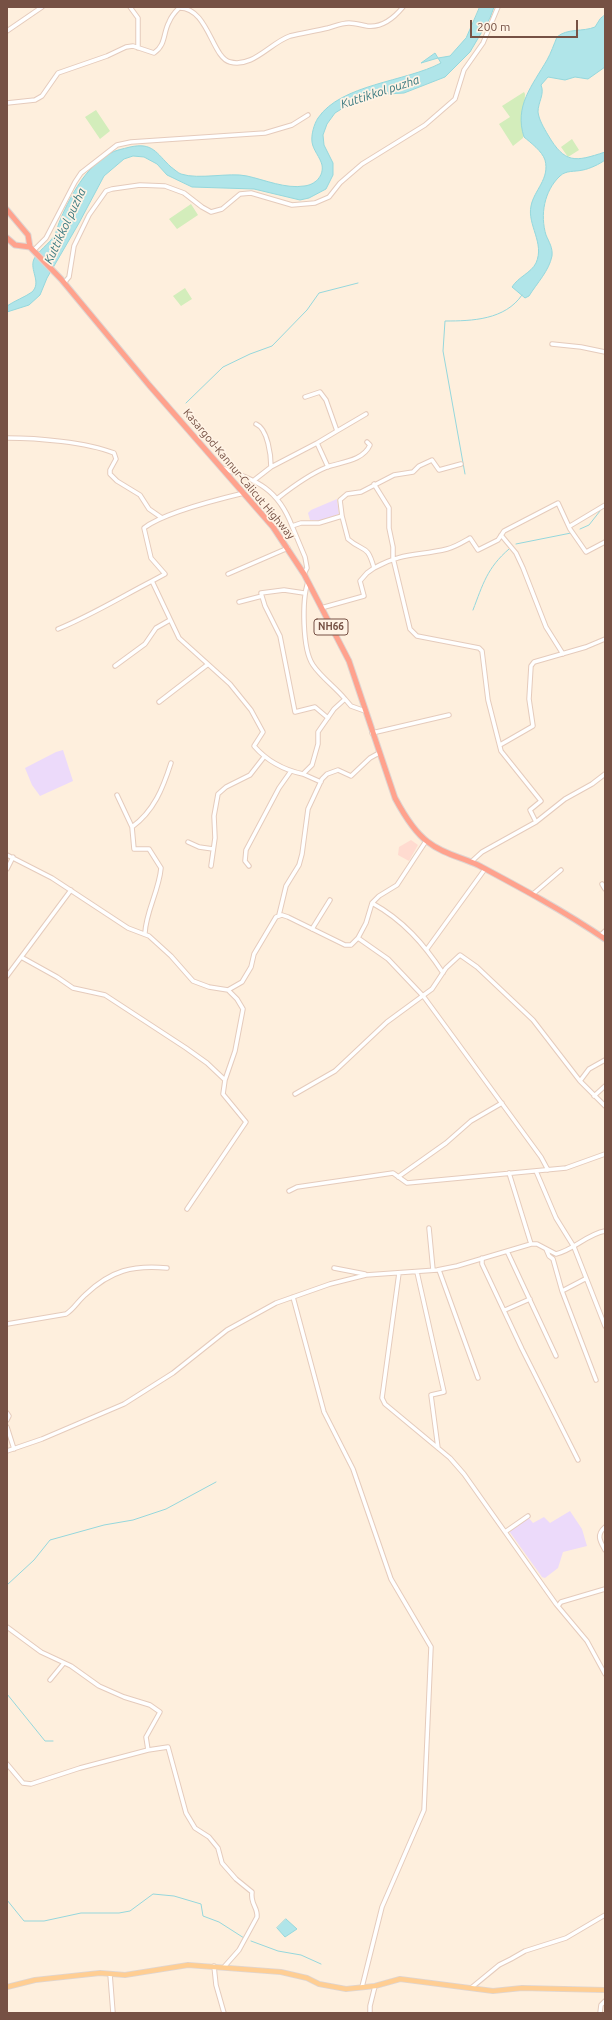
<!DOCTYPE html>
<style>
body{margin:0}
#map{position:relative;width:612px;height:2020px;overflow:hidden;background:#feefdd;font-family:Ubuntu,sans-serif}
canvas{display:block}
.frame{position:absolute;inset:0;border:8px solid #765144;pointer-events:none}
.scale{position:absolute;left:470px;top:20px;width:108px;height:18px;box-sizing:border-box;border:2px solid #765144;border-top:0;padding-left:5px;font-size:12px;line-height:14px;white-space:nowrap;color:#765144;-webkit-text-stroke:3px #fff3e5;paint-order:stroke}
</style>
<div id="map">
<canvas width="612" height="2020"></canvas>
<div class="frame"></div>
<div class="scale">200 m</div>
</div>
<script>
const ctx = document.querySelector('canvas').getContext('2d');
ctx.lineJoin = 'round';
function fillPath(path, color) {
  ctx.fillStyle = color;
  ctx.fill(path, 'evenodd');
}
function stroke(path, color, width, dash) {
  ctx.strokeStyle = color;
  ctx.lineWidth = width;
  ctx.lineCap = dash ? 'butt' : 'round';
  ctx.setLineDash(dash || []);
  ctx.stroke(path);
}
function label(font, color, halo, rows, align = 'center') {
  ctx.font = font + ' Ubuntu,sans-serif';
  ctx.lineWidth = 3.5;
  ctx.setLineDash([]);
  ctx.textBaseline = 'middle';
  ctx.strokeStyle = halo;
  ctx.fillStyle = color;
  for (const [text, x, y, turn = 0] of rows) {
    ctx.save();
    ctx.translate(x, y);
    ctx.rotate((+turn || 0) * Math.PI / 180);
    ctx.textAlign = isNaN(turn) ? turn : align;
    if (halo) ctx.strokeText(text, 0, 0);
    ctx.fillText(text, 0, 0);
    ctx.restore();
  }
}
fillPath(new Path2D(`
 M411 840 418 845 409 861 398 855 399 847Z`), '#ffdbd0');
fillPath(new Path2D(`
 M337 499 339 514 320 521 310 520 308 513 311 510Z
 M63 750 73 781 40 796 32 785 25 768 56 752Z
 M570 1511 582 1529 587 1546 563 1552 558 1568 545 1578 542 1577 509 1531 528 1517 533 1523 544 1517 550 1523Z`), '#ecdafa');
fillPath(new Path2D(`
 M524 92 525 94 523 138 513 146 499 124 510 117 502 106Z
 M96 110 110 131 100 139 85 117Z
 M572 139 579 150 568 157 561 147Z
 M191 204 198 215 177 229 169 219Z
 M185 288 192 299 181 306 173 296Z`), '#d3edbb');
const water = new Path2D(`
 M480 7H494L490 18 470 52 445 77 404 93 387 94 371 98 343 108 335 113 327 124 323 135 324 145 333 163V175L326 189 309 198 300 200 254 189 192 187 167 175 157 164 144 157 133 156 124 159 104 176 79 223 47 278 40 295 29 305 7 312V306C14 301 25 297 32 292 42 282 29 270 34 259 38 251 49 244 54 236 57 231 58 224 61 218 71 195 86 167 109 154 115 150 123 149 130 147 153 142 156 153 171 167 174 169 178 173 181 174 199 180 229 172 247 176 265 180 286 189 304 186 315 185 324 176 322 165 320 157 313 150 312 142 311 135 314 124 318 118 341 84 405 82 441 63L438 58 421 63 435 53 438 58 450 56 466 38Z
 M605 15V67L588 79 575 77 565 80 548 77 541 85C545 94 538 102 538 112 539 120 544 128 548 135 565 164 575 162 605 152V160C600 164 589 169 583 170 575 172 566 170 560 176 544 191 540 215 546 235 549 242 553 248 552 256 549 271 537 283 529 296L525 298 512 287C518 277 531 273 536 263 545 243 527 225 531 206 534 190 550 179 545 160 542 151 531 143 524 137 514 106 532 86 547 60 551 53 554 44 557 37 567 28 583 32 595 27L600 19Z
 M286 1919 297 1929 285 1937 277 1928Z`);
fillPath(water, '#b0e5e9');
stroke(water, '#95d7dc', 1);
stroke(new Path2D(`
 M186 403 223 367 250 354 272 346 307 310 319 293 358 283
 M465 474 443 351 445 321C472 321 505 320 522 295
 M580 529 589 525 600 511
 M516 544 571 533
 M473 610C483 584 487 568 509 549
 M7 1585 34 1560 50 1540 104 1525 133 1520 166 1509 216 1482
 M7 1694 45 1741H53
 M7 1900 24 1921H44L81 1913H119L130 1911 153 1894 174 1896 201 1904 203 1916 219 1922 244 1938
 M251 1941 278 1951 301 1955 321 1964`), '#95d7dc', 1);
const minor = new Path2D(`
 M130 7 138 18V48
 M7 31 42 7
 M7 103 35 100 42 96 58 73 107 56 126 47 133 46 154 53C166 45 163 33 169 22 171 17 175 12 179 8 208 7 212 58 230 62 253 68 270 43 290 36 302 33 316 31 328 28 335 26 342 23 349 23 355 23 361 25 367 26 382 28 394 18 403 7
 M34 250 46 238 75 182 81 173 117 145 131 142 265 133 292 125 308 115
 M64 283 69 277 74 246 89 215 106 191 112 189 140 185 165 186 184 193 202 207 211 212 222 209 240 194 251 193 292 205 315 203 329 197 340 183 362 164 425 125 455 99 464 70 483 43 498 7
 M552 344 581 347 605 352
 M305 397 320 392 326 400 337 431 317 443 328 467
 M337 431 366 414
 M7 438C37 438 86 442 114 453L116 459 110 470V474L117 481 140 495 149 509 162 518
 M271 467 317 443
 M222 468C258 481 278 489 292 526
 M253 481 271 467C271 456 268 429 256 424
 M374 484 389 508V528L393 547V558L410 629 417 636 479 648 482 651 488 700 501 751 541 801 530 810 536 822
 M244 493C219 499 163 513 144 528L151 558 165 574 152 581 179 638 230 684 251 710 263 732 254 746C267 761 284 770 303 774L312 765 318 744V732L334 709 345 699 351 706 365 711
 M278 498C292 487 310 474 327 467 341 462 363 461 370 445L367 442
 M342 516 340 500 347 494 361 492 394 475 413 472 419 466 432 460 439 470 461 464
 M570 526 605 505
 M501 535 516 553 523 568 546 627 563 654
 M374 568C402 552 419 556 447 549 455 547 463 542 470 538L478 550 498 540 504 531 558 503 570 529 586 552 605 542
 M228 574 288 548
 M304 574 307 568 305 557 292 526 301 523H319L342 516 348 539C364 553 367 543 374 568L367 573 360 581 364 596 321 608
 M308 582C302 599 302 649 313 665 321 677 335 687 345 699
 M304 593 284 590 261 593 265 606 280 636 295 712 315 707 328 718
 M239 602 262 596
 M58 629C90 616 121 597 152 581
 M115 666 145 644 156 628 170 620
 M159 702 207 665
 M372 733 449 715
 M500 745 533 726 529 699 531 666 534 662 586 647 605 639
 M303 774 321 782
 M117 795 132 827 134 849H149L161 868C159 891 146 911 145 933
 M132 827C154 811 163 788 171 763
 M188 842 199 847 213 849
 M7 855 52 878 128 928 149 936 171 956 193 981 209 987 228 990 242 982 251 967 254 954 276 917 282 915 288 917 345 945H351L358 938 366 923 372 903 379 896 397 885 426 841
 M471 862 482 852 536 822 565 799 592 784 605 774
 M211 866 215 838 214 816 218 794 226 787 250 775 264 757
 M249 866 245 861 246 850 279 788 291 771
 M7 869 13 857
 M602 884 605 889
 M533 894 561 870
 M372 903C403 920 424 944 443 973
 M279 915 286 886 299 865 302 854 308 809 322 779 327 774 338 770 351 776 370 758 379 753
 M312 929 330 900
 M600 936 605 931
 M358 938 388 959 424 997 541 1157 548 1170
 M427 949 485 869
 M21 957 57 977 73 988 105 995 186 1048 207 1063 225 1080 223 1094 246 1122 187 1209
 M7 976 71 890
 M605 1060 589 1069 580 1081 605 1106
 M225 1080 235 1051 243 1009 237 999 228 990
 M295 1094 335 1071 387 1022 432 989 446 968 460 955 477 967 533 1020 580 1081
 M594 1096 605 1086
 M536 1171 556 1218 574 1247 605 1326
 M509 1173 531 1244
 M398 1177 446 1143 471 1121 502 1103
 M289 1191 297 1187 393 1173 407 1183 566 1168 605 1154
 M429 1228 433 1270
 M546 1249 549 1256 553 1259 562 1291 585 1279
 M507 1251 556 1356
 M482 1258V1264L522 1349 578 1460
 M334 1268 365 1274
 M439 1270 478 1378
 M417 1272 444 1392 431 1395 438 1448
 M399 1273 382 1398 385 1404 450 1458 464 1474 556 1604 587 1641 605 1674
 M562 1291 596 1380
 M293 1297 324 1412 353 1469 391 1579 431 1647 424 1810 382 1907 362 1987
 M505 1310 530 1299
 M7 1324 66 1314C74 1309 78 1301 85 1295 111 1270 133 1265 167 1268
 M7 1413 9 1416 7 1420
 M7 1427 14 1449
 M7 1451 42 1439 124 1404 173 1373 227 1330 276 1303 330 1284 366 1275 437 1270 457 1266 531 1244H537L556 1254C574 1250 587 1234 605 1231
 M605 1527C596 1535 600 1541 605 1550
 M505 1532 528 1516
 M558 1606 561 1602 605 1589
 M7 1627 41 1652 71 1666 99 1686 124 1697 150 1705 160 1712 146 1737 148 1750 168 1747 186 1813 195 1828 209 1837 218 1848 222 1863 236 1879 252 1892C250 1904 258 1907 257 1917L239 1950 224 1967
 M50 1680 64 1663
 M7 1764 23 1783 31 1784 80 1768 148 1750
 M214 1966 216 1985 224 2013
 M110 1974 113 2013
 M471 1988 499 1965 511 1959 525 1951 566 1938 605 1915
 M370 2013V2006L375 1986
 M600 2013 601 2005 605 2001`);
const major = new Path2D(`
 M7 1987 35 1980 100 1973 125 1975 188 1965 281 1972 307 1978 319 1984 346 1989 375 1986 400 1979 493 1991 522 1988 605 1990`);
const highway = new Path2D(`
 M7 210 28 235 30 247
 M7 238 15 245 30 247 61 279 149 385 273 527 304 574 349 661 395 798C403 813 414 832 428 842 443 854 461 857 478 865 521 888 564 911 605 939`);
stroke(minor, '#e5cbbc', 5.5);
stroke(major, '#ded5d2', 6);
stroke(highway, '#ded5d2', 7);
stroke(minor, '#fff', 3.5);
stroke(major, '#ffce93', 4.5);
stroke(highway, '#ffa28d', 5);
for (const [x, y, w] of [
 [331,627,34]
]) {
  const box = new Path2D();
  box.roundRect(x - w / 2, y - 8, w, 16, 3);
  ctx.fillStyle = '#fff3e5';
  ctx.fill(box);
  stroke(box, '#765144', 1);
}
label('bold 10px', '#765144', null, [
 ["NH66",331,627]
]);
label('11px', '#765144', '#fff3e5', [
 ["Kasargod-Kannur-Calicut Highway",239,474,50]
]);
label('italic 12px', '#36777e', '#fff3e5', [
 ["Kuttikkol puzha",380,92,-18],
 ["Kuttikkol puzha",65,226,-65]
]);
</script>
